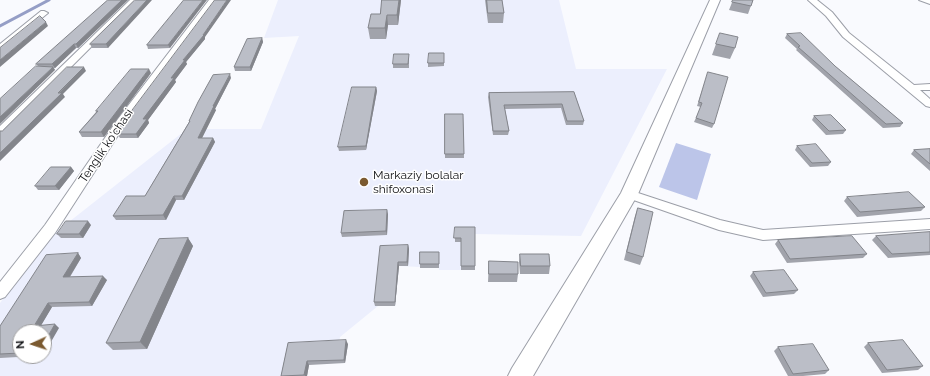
<!DOCTYPE html>
<style>
body{margin:0}
#map{position:relative;width:930px;height:376px;overflow:hidden;background:#f9fafe;font-family:Raleway,sans-serif}
canvas{display:block}
.north{position:absolute;left:12px;top:324px;width:40px;height:40px;box-sizing:border-box;background:#fff;border:1px solid #9f9fa0;border-radius:50%;rotate:267deg;font-size:11px;font-weight:700;line-height:16px;text-align:center;color:#0e0f12}
.north::after{content:'';display:block;margin:auto;width:14px;height:18px;background:#7b5a30;clip-path:polygon(50% 0,100% 100%,50% 72%,0 100%)}
</style>
<div id="map">
<canvas width="930" height="376"></canvas>
<div class="north">N</div>
</div>
<script>
const ctx = document.querySelector('canvas').getContext('2d');
ctx.lineJoin = 'round';
function fillPath(path, color) {
  ctx.fillStyle = color;
  ctx.fill(path, 'evenodd');
}
function stroke(path, color, width, dash) {
  ctx.strokeStyle = color;
  ctx.lineWidth = width;
  ctx.lineCap = dash ? 'butt' : 'round';
  ctx.setLineDash(dash || []);
  ctx.stroke(path);
}
function label(font, color, halo, rows, align = 'center') {
  ctx.font = font + ' Raleway,sans-serif';
  ctx.lineWidth = 3;
  ctx.setLineDash([]);
  ctx.textBaseline = 'middle';
  ctx.strokeStyle = halo;
  ctx.fillStyle = color;
  for (const [text, x, y, turn = 0] of rows) {
    ctx.save();
    ctx.translate(x, y);
    ctx.rotate((+turn || 0) * Math.PI / 180);
    ctx.textAlign = isNaN(turn) ? turn : align;
    if (halo) ctx.strokeText(text, 0, 0);
    ctx.fillText(text, 0, 0);
    ctx.restore();
  }
}
fillPath(new Path2D(`
 M278 0H559L576 69H667L581 236 475 234V270H439V268H420V267L399 266 395 306H378L340 337 339 344 284 376H0V303L46 240 187 129H261L299 36 264 38ZM20 332H44V356H20Z`), '#eceffd');
fillPath(new Path2D(`
 M676 143 711 154 697 200 659 187Z`), '#bcc5e9');
stroke(new Path2D(`
 M0 26 49 0`), '#959ec6', 3);
const street = new Path2D(`
 M130 0H138L4 134 0 135V126Z
 M209 0H217L126 123 55 233 5 297 0 299V282L45 225 118 119Z
 M808 0H817L832 12 849 33 914 85 930 84V90H920L930 99V107L926 106 843 37 826 16Z
 M919 0H930V4Z
 M41 11H44L48 13 3 50 0 51V44Z
 M629 190 720 220 763 230 930 219V229L763 240 719 230 625 197 623 194 625 191Z`);
const secondary = new Path2D(`
 M710 0H720L638 194 533 376H508L512 368 621 193Z`);
stroke(street, '#9c9fa8', 2);
stroke(secondary, '#9c9fa8', 2);
fillPath(street, '#fff');
fillPath(secondary, '#fff');
fillPath(new Path2D(`
 M108 0H128L78 48H76L55 68H54L55 70 38 66 36 64Z
 M135 0 108 48H92L90 44Z
 M184 0 170 48 148 49 147 45Z
 M382 0H401L398 25H388L386 39H370L368 28 380 14Z
 M485 0H502L504 13 503 23H488Z
 M733 0H753L748 14 729 10Z
 M720 33 735 48 730 59 712 55Z
 M787 34 835 66 903 123 900 127 883 128 796 50 797 49 785 38Z
 M205 37V39L186 62 187 64 175 80 176 82 148 120 149 123 138 138H120L116 132Z
 M262 38 263 42 251 71H235L234 67Z
 M444 53V66L428 67V63Z
 M409 58V68H393V64Z
 M708 72 714 124 712 128 694 122 701 107 697 106Z
 M151 73 104 137H82L79 132 96 112V111Z
 M231 78 215 109 216 110 202 138H213L215 142 184 200H176L166 220H116L113 216 145 196 189 122V121Z
 M376 87 377 91 366 150 339 151 338 147Z
 M574 92 584 121 583 125H566L561 108 505 109 509 131 508 135H493L488 97 489 93Z
 M445 114H463L464 158H445Z
 M814 116 846 130 843 134 826 135 812 120Z
 M797 146 831 162 828 166 810 167 795 150Z
 M930 149V171L911 154 914 150Z
 M71 167 74 171 59 190H38L35 186Z
 M847 197 925 207 921 211 857 217 844 201Z
 M638 208 643 257 640 265 624 260 635 216Z
 M388 214 387 235 342 237 341 233Z
 M91 225 83 238H61L57 234Z
 M455 227H475V270H461V242H455Z
 M930 232V255L888 258 872 240 876 236Z
 M188 238 193 246 147 349 113 350 106 343Z
 M778 240 867 254 863 258 787 263 775 244Z
 M408 245 409 249 408 266H399L395 306H375L374 302Z
 M439 252V268H420V264Z
 M78 253 81 258 70 277 107 280 92 306 52 307 41 325 59 328 20 332V356H36L0 358V326Z
 M520 254 550 266 549 274H520L519 262Z
 M489 261 518 274 517 282H488Z
 M753 272 798 290 794 294 763 297 750 276Z
 M288 343 348 344 345 363 309 365 307 376H281Z
 M868 343 923 366 918 370 882 373 864 347Z
 M778 347 829 370 825 374 803 376H788L774 351Z`), '#a1a3ab');
fillPath(new Path2D(`
 M122 0H128L78 48 76 44Z
 M147 0H152L108 48 106 44Z
 M203 0H207L170 48 168 45Z
 M227 0H231L205 37V39L186 62 187 64 175 80 176 82 148 120 149 123 138 138 136 134 143 119 171 78 183 60 203 35Z
 M399 0H401L398 25 397 15Z
 M387 15 388 25 386 39 385 28Z
 M46 22 48 26 0 67V60Z
 M262 38 263 42 251 71 250 67Z
 M74 44 76 48 55 68 52 64Z
 M53 67 55 70 0 124V117Z
 M84 67 86 71 63 94 65 97 0 161V153Z
 M149 69 151 73 104 137 101 132Z
 M230 74 231 78 215 109 216 110 200 142 198 138 213 106Z
 M376 87 377 91 366 150V146Z
 M213 138 215 142 184 200 182 196Z
 M71 167 74 171 59 190 55 186Z
 M174 196 176 200 166 220 163 215Z
 M387 210 388 214 387 235 386 231Z
 M88 221 91 225 83 238 79 234Z
 M188 238 193 246 147 349 140 342Z
 M408 245 409 249 408 266 407 262Z
 M78 253 81 258 67 281 63 277Z
 M398 262 399 266 395 306V302Z
 M103 276 107 280 92 306 89 302Z
 M48 303 52 307 39 329 34 326Z
 M55 324 59 328 44 354V343Z
 M346 340 348 344 345 363 344 360Z
 M307 361 309 365 307 376H305L304 375Z`), '#83858b');
const building = new Path2D(`
 M108 0H122L76 44H74L52 64H36Z
 M135 0H147L106 44H90Z
 M184 0H203L168 45H147Z
 M215 0H227L203 35H204L183 60H185L171 78H174L143 119H147L136 134H117L118 132H116Z
 M382 0H399L397 15H387L385 28H368L371 14H380Z
 M487 0H502L504 13H488Z
 M733 0H753L751 6 732 2Z
 M40 16 46 22 0 60V48Z
 M720 33 738 37 735 48 716 44Z
 M801 33 835 66 903 123 886 124 798 47 800 46 787 34Z
 M262 38 250 67H234L247 39Z
 M429 53H444V63H428Z
 M394 54H409L408 64H393Z
 M36 66 53 67 0 117V99Z
 M67 67H84L58 93H62L0 153V131H2Z
 M131 69H149L101 132H79L98 111H96Z
 M708 72 728 77 714 124 696 118 702 103 699 102Z
 M230 74 213 106H214L198 138H213L182 196H174L163 215 113 216 126 196H145L190 121H189L198 102 213 75Z
 M352 87H376L366 146 338 147Z
 M574 92 584 121H567L562 104 504 105 509 131H493L489 93Z
 M445 114H463L464 154H445Z
 M831 115 846 130 829 131 814 116Z
 M816 144 831 162 812 163 797 146Z
 M930 149V164L914 150Z
 M51 167H71L55 186H35Z
 M909 192 925 207 860 212 847 197Z
 M638 208 653 212 643 257 627 252Z
 M387 210 386 231 341 233 344 211Z
 M66 221H88L79 234H57Z
 M455 227H475V266H461V238H454Z
 M930 232V252L892 254 876 236Z
 M852 236 867 254 790 259 778 240Z
 M188 238 140 342 106 343 159 239Z
 M408 245 407 262H398L395 302H374L380 246Z
 M420 252H439V264H420Z
 M78 253 63 277 103 276 89 302 48 303 34 326 55 324 44 343V332H20V353L0 354V326L46 255Z
 M520 254H549L550 266H521Z
 M489 261 518 262V274H489Z
 M784 270 798 290 766 293 753 272Z
 M346 340 344 360 307 361 304 375 281 376 288 343Z
 M903 340 923 366 887 370 868 343Z
 M813 344 829 370 793 374 778 347Z`);
fillPath(building, '#bbbec7');
stroke(building, '#83858b', 1);
for (const [x, y, r, color] of [
 [364,182,5,"#7b5a30"]
]) {
  const dot = new Path2D();
  dot.arc(x, y, r, 0, 2 * Math.PI);
  ctx.fillStyle = color;
  ctx.fill(dot);
  stroke(dot, '#fff', 1.5);
}
label('12px', '#0e0f12', '#fff', [
 ["Tenglik ko'chasi",106,146,-56]
]);
label('12px', '#0e0f12', '#fff', [
 ["Markaziy bolalar",373,175],
 ["shifoxonasi",373,189]
], 'left');
</script>
